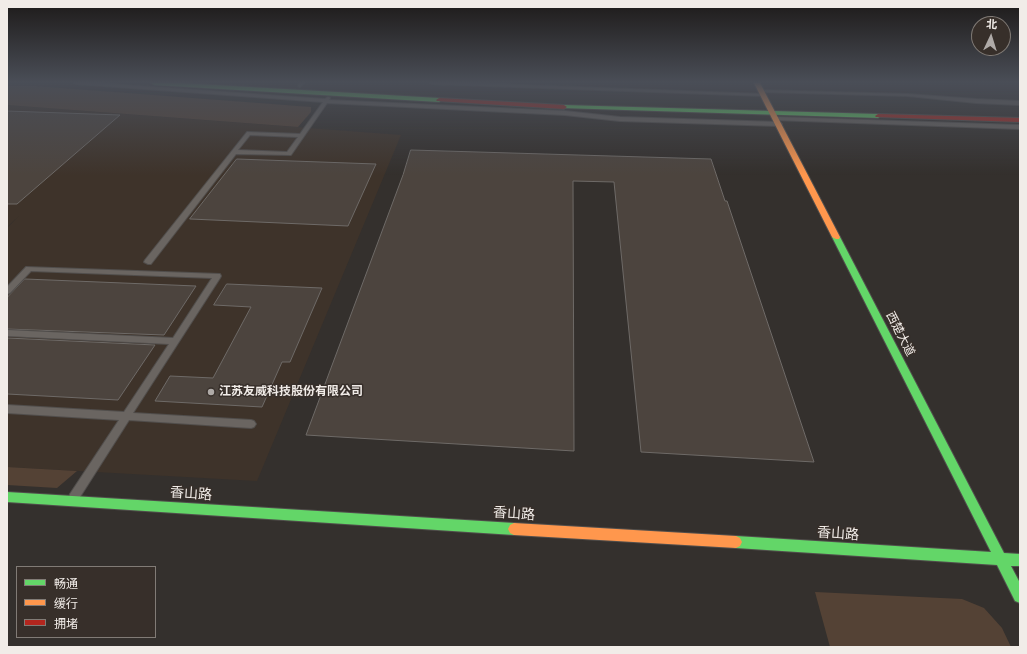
<!DOCTYPE html>
<meta charset="utf-8">
<style>
body{margin:0}
#map{position:relative;width:1027px;height:654px;overflow:hidden;background:#34302d;font-family:"Fira Sans Condensed","Noto Sans SC",sans-serif}
canvas{display:block}
.frame{position:absolute;inset:0;border:8px solid #f1ece8;pointer-events:none}
.legend{position:absolute;left:16px;top:566px;width:140px;height:72px;box-sizing:border-box;background:#372f2a;border:1px solid #817b76;margin:0;padding:5px 7px;list-style:none;font-size:12px;color:#f1ece8}
.legend li{display:flex;align-items:center;gap:8px;height:20px}
.legend b{width:20px;border:1px solid #817b76}
.north{position:absolute;left:971px;top:16px;width:40px;height:40px;box-sizing:border-box;background:#372f2a;border:1px solid #817b76;border-radius:50%;rotate:4deg;font-size:11px;font-weight:700;line-height:16px;text-align:center;color:#f1ece8}
.north::after{content:'';display:block;margin:auto;width:14px;height:18px;background:#afaaa7;clip-path:polygon(50% 0,100% 100%,50% 72%,0 100%)}
</style>
<div id="map">
<canvas width="1027" height="654"></canvas>
<div class="frame"></div>
<ul class="legend">
<li><b style="height:5px;background:#63d668"></b>畅通</li>
<li><b style="height:5px;background:#ff974d"></b>缓行</li>
<li><b style="height:5px;background:#b3261e"></b>拥堵</li>
</ul>
<div class="north">北</div>
</div>
<script>
const ctx = document.querySelector('canvas').getContext('2d');
ctx.lineJoin = 'round';
function fillPath(path, color) {
  ctx.fillStyle = color;
  ctx.fill(path, 'evenodd');
}
function stroke(path, color, width, dash) {
  ctx.strokeStyle = color;
  ctx.lineWidth = width;
  ctx.lineCap = dash ? 'butt' : 'round';
  ctx.setLineDash(dash || []);
  ctx.stroke(path);
}
function label(font, color, halo, rows, align = 'center') {
  ctx.font = font + ' "Fira Sans Condensed","Noto Sans SC",sans-serif';
  ctx.lineWidth = 3;
  ctx.setLineDash([]);
  ctx.textBaseline = 'middle';
  ctx.strokeStyle = halo;
  ctx.fillStyle = color;
  for (const [text, x, y, turn = 0] of rows) {
    ctx.save();
    ctx.translate(x, y);
    ctx.rotate((+turn || 0) * Math.PI / 180);
    ctx.textAlign = isNaN(turn) ? turn : align;
    if (halo) ctx.strokeText(text, 0, 0);
    ctx.fillText(text, 0, 0);
    ctx.restore();
  }
}
fillPath(new Path2D(`
 M7 105 401 135 257 481 7 467V228L19 216 7 227Z`), '#3e332a');
fillPath(new Path2D(`
 M7 86H35L311 107V112L298 127 7 105Z
 M7 467 77 471 57 488 7 485Z
 M815 592 962 599 984 608 1002 628 1011 647H830Z`), '#544235');
const building = new Path2D(`
 M7 111 120 115 17 204H7Z
 M411 150 711 159 725 201H727L814 462 641 452 614 182 573 181 574 451 306 435 403 175Z
 M237 159 376 164 348 226 190 219Z
 M25 279 196 286 164 335 7 329V298Z
 M227 284 322 288 290 362H282L262 407 155 401 170 376 213 378 251 307 214 305Z
 M7 338 155 345 118 400 7 394Z`);
fillPath(building, '#4c443e');
stroke(building, '#6e6a67', 1);
const lane = new Path2D(`
 M74 83H97L325 99 328 97 330 98 329 100 565 111 620 117 779 122 782 124 779 126 620 121 565 115 327 103 291 155 236 154 151 264H148L144 262 145 260 247 132 300 134 323 102 76 84ZM250 135 298 137 287 152 238 150Z
 M300 83H304L300 87 298 86Z
 M430 83H473L764 94 766 95 764 96 432 84Z
 M759 90 908 94 976 99 1020 101V105L976 103 908 96 761 92H759Z
 M777 117 1020 125V129L775 120 774 119Z
 M26 267 220 274 221 276 220 278 133 413 251 420 254 421 256 424 254 427 251 428 129 420 78 500 74 502 70 500 69 497 70 494 119 420 7 413V405L124 412 169 344 7 336V330L173 338 212 278 31 271 10 293 7 294V287Z`);
const fast = new Path2D(`
 M151 83H182L439 98 442 100 439 102 154 85Z
 M564 105 878 114 881 116 878 118 562 108 561 107Z
 M833 235H836L840 237 1004 553 1020 554V566H1011L1020 583V603L1015 601 997 565 736 548 732 546 730 542 732 538 736 536 991 552 832 237Z
 M7 492 514 523 518 525 520 529 518 533 514 535 7 502Z`);
const slow = new Path2D(`
 M754 83H760L840 237 839 239H836L832 237Z
 M514 523 736 536 740 538 742 542 740 546 736 548 514 535 510 533 508 529 510 525Z`);
const jam = new Path2D(`
 M439 98 564 105 567 107 564 109 437 101 436 100Z
 M878 114 1020 118V122L876 117 875 116Z`);
stroke(lane, '#514e4c', 2);
stroke(fast, '#514e4c', 2);
stroke(slow, '#514e4c', 2);
stroke(jam, '#514e4c', 2);
fillPath(lane, '#6a6561');
fillPath(fast, '#63d668');
fillPath(slow, '#ff974d');
fillPath(jam, '#b3261e');
const sky = ctx.createLinearGradient(0, 0, 0, 175);
sky.addColorStop(0, '#1d1a19');
sky.addColorStop(0.47, '#4a4e57');
sky.addColorStop(1, '#4a4e5700');
ctx.fillStyle = sky;
ctx.fillRect(0, 0, 1027, 175);
for (const [x, y, r, color] of [
 [211,392,4,"#afaaa7"]
]) {
  const dot = new Path2D();
  dot.arc(x, y, r, 0, 2 * Math.PI);
  ctx.fillStyle = color;
  ctx.fill(dot);
  stroke(dot, '#372f2a', 1.5);
}
label('12px', '#f1ece8', '#372f2a', [
 ["西楚大道",900,334,63]
]);
label('bold 12px', '#f1ece8', '#372f2a', [
 ["江苏友威科技股份有限公司",219,392]
], 'left');
label('14px', '#f1ece8', '#372f2a', [
 ["香山路",191,494,4],
 ["香山路",514,514,4],
 ["香山路",838,534,4]
]);
</script>
